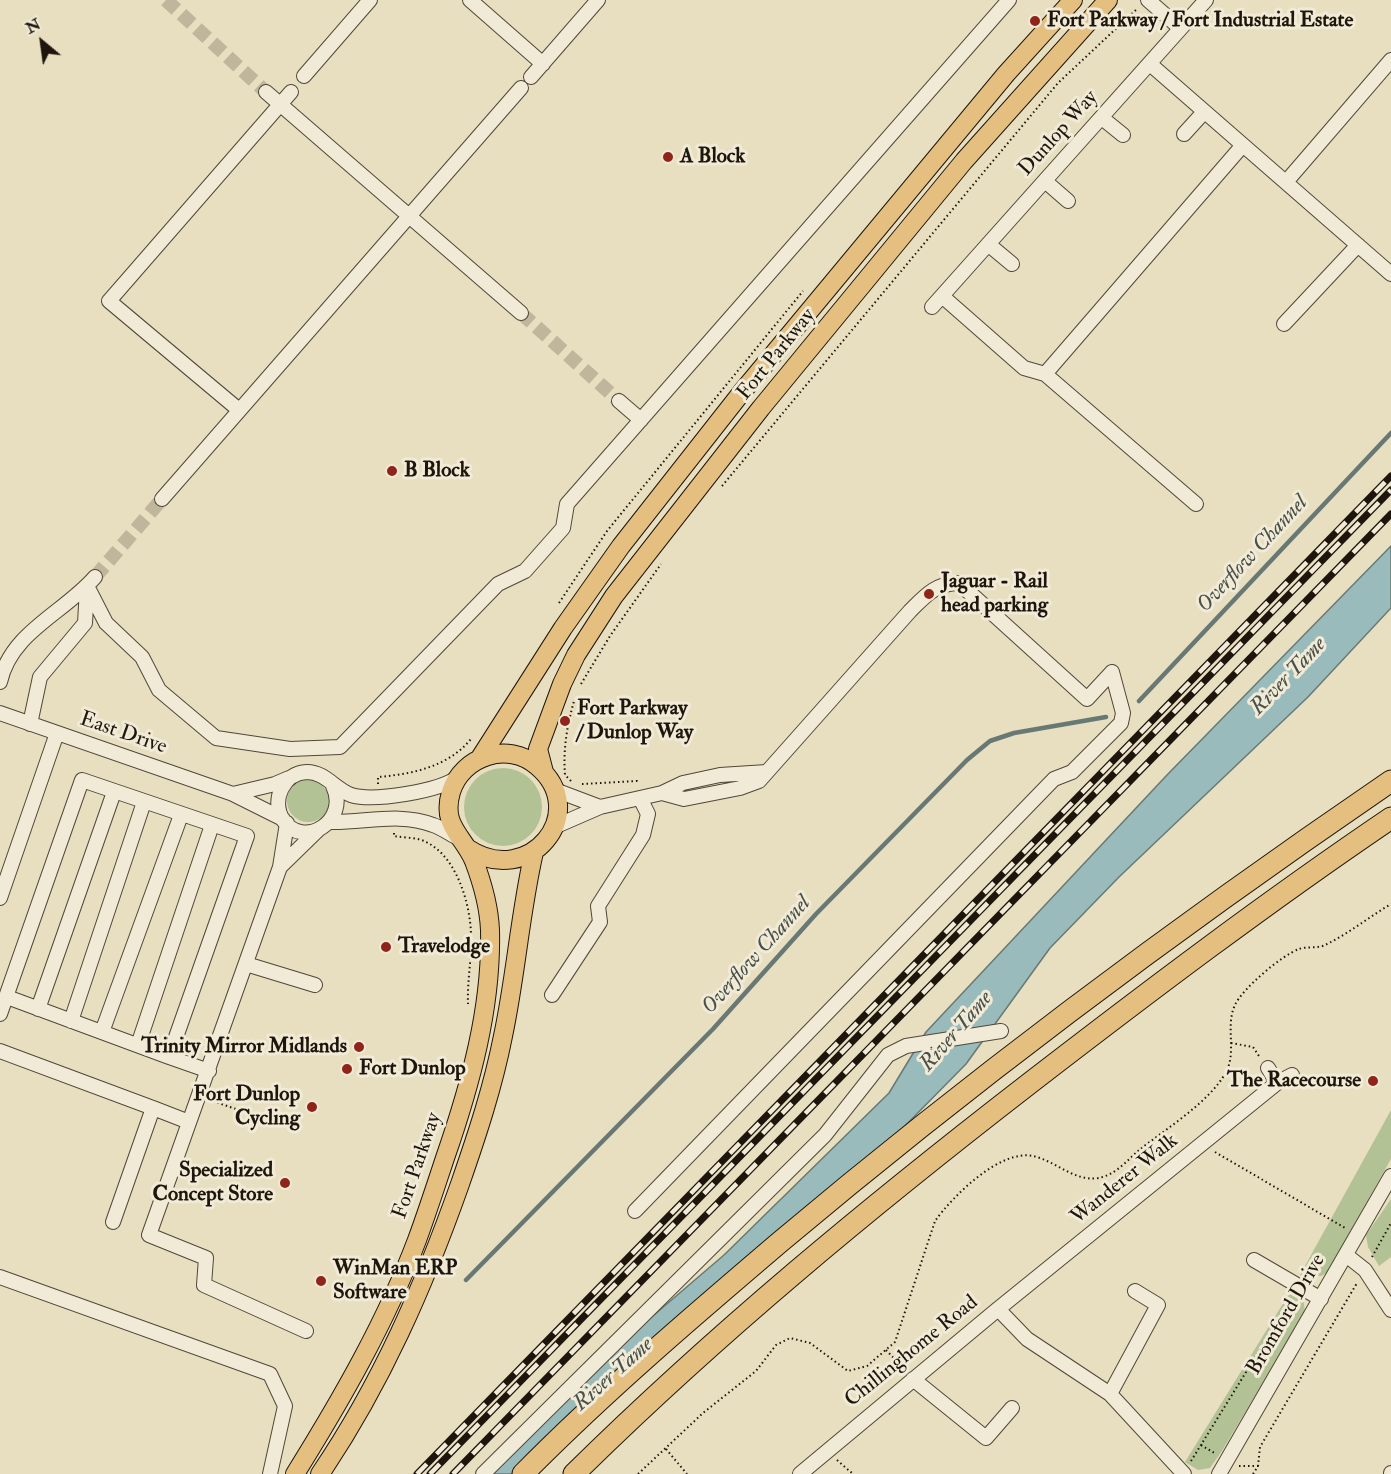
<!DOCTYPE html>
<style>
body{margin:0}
#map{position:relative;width:1391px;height:1474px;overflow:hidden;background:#e8dec0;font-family:"IM FELL Double Pica",serif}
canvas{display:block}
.north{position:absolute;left:12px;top:12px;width:60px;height:60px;-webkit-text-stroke:4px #f0ead6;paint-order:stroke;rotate:331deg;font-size:16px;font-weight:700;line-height:24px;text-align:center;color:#1e160c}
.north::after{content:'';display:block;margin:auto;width:21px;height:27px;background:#1e160c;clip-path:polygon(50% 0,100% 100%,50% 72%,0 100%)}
</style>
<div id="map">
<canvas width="1391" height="1474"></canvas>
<div class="north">N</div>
</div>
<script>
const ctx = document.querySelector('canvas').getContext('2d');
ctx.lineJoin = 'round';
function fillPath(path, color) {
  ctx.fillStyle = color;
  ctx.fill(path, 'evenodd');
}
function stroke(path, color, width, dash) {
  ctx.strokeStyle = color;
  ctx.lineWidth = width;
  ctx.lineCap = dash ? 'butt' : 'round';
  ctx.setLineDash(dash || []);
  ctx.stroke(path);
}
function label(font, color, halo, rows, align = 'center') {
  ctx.font = font + ' "IM FELL Double Pica",serif';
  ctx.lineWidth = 6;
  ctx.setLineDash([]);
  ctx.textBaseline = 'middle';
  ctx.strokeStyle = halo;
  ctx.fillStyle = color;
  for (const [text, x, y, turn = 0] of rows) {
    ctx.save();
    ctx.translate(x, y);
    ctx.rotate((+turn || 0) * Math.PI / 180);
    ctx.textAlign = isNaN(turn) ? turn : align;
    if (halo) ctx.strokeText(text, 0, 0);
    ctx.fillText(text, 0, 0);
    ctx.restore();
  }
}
fillPath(new Path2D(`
 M464 807a39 39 0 1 1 78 0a39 39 0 1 1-78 0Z
 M287 801a21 21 0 1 1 42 0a21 21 0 1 1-42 0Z
 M1391 1110V1159L1327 1273 1321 1276 1300 1275Z
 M1391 1199V1257L1379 1266 1368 1247 1366 1235Z
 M1292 1289 1303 1297 1305 1312 1222 1451 1210 1468 1198 1470 1185 1462Z`), '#b3c295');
const water = new Path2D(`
 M1391 546V608L1308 697 1119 877 1050 948 966 1064 832 1200 521 1474H488L612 1351 724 1255 889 1093 926 1032 1167 775Z`);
fillPath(water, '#9bb');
stroke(water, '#687975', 1.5);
stroke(new Path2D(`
 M1139 701 1391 433
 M466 1280 713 1029 816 914 967 760 990 741 1014 733 1106 717`), '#687975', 4.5);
stroke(new Path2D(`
 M166 0 266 92
 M521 313 619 401
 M95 577 162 499`), '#c0b69c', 14, [14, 7]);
const minor = new Path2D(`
 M470 0 543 64
 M1148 0 1180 28
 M1150 64 1391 274
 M304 76 370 0
 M531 77 598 0
 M266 92 521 313
 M1102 118 1123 135
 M1184 134 1204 112
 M1045 181 1068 201
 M1286 182 1391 60
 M988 244 1012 264
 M942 296 1024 368 1045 374
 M932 307 1206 0
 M1284 324 1358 245
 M619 401 641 420
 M239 410 109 301 291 92
 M162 499 521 88
 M1196 504 1045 374 1243 145
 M87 586 106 623 142 657 159 690 216 738 290 749 340 747 498 584 525 571 563 528 567 504 1009 0
 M0 682C11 632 64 613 95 577
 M0 713 233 794 283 819
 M30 724 40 677 85 623 87 588
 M333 786C350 821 303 850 283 820 271 800 283 773 307 772 325 772 335 789 351 795 374 802 440 791 458 777
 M555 790 600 807
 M662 793 684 799 740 788 759 781 910 611C925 596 936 583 959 583L1087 699 1112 672
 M233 794 275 784 289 778
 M330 822C364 823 400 812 433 825 442 828 450 834 458 838
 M287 823 280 867 149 1235 206 1258 204 1285 306 1331
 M554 827 600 807 662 793 683 783 720 775 767 772
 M280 867 319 829
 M0 898 57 733
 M246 964 315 985
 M552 995 600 922 598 906 643 835 648 814 640 798
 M7 997 169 1057
 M38 1009 114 792
 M0 1014 82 780 247 836 169 1057 209 1071
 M71 1021 144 802
 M102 1032 181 815
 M138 1045 212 825
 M0 1051 153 1108
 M1268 1068 1277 1083
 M635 1211 1054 779 1072 772 1121 723 1123 713 1112 672
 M113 1222 153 1108 189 1122
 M1346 1255 1365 1270 1391 1310
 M1254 1260 1321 1299
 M0 1277 270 1374 285 1406 270 1474
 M998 1309 1277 1083 1292 1075
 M913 1379 986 1438 1012 1408
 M1110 1394 1158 1305 1135 1291
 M483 1474 825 1135 888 1055 906 1046 1001 1031
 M800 1474 998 1309 1027 1339 1110 1394 1184 1474
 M1219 1474 1391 1176
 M1391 1474V1473`);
const major = new Path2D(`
 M480 758 563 628 621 546 742 392 1006 74 1073 0
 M544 772 538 749 562 684 576 655 614 596 761 408 964 161 1108 0
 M295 1474C341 1400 386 1322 417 1240 427 1213 436 1185 445 1158 470 1086 492 1008 490 930 489 907 482 882 474 861 463 835 441 826 451 792 462 756 508 741 537 766 592 812 529 890 467 848
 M320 1474C381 1384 424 1286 460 1184 477 1135 493 1087 503 1036 516 975 520 913 534 852`);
const highway = new Path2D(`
 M523 1474C604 1392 692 1317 780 1242 975 1078 1180 925 1391 781
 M574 1474C717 1333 871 1206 1030 1083 1148 992 1267 902 1391 818`);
stroke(minor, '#504839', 16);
stroke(major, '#1e160c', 20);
stroke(highway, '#1e160c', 23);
stroke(new Path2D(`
 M722 486 1058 83 1137 9
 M559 603 607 531 803 291
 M581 684 610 636 661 564
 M571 781 565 775C563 749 567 726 574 701
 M378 784V777C412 774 448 767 471 739
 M582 784 637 781 638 783
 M394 833V836C404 838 417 837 426 842 456 856 470 902 471 934 472 958 467 981 468 1004
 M1231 1043 1253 1047 1259 1056
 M213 1101 264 1119
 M1215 1152 1345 1228
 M1372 1257 1391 1223
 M886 1350 905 1370
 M1201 1445 1216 1454
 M666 1449 687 1474
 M837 1460 853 1474
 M1191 1461 1292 1298
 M1239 1466H1258
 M638 1474 703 1413 756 1371 776 1345 790 1338 810 1343 848 1371 867 1366 895 1342 935 1221C953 1196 1000 1149 1033 1156 1060 1162 1080 1189 1110 1174 1120 1169 1130 1158 1138 1151 1164 1130 1210 1102 1226 1072 1237 1052 1225 1026 1235 1005 1242 989 1282 955 1299 949 1307 946 1317 949 1325 945 1348 934 1369 917 1391 904
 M1253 1474 1258 1466 1260 1447 1357 1283`), '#1e160c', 2, [1.5, 3]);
stroke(minor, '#f0ead6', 14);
stroke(major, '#e4bf80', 18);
stroke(highway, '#e4bf80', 21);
const rail = new Path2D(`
 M417 1474 1391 476
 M430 1474 1391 490
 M453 1474 1391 514`);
stroke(rail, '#1e160c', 7);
stroke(rail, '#f0ead6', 4.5, [14]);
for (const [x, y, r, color] of [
 [1035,21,6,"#8f2418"],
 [668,157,6,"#8f2418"],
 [392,471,6,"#8f2418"],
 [929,594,6,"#8f2418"],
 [565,721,6,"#8f2418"],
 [386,947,6,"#8f2418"],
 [359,1047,6,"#8f2418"],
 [347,1069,6,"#8f2418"],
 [1373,1081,6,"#8f2418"],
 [312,1107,6,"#8f2418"],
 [285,1183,6,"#8f2418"],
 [321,1281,6,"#8f2418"]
]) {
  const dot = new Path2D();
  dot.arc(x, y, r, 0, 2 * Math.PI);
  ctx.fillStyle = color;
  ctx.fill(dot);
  stroke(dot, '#f0ead6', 2);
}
label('bold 21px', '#1e160c', '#f0ead6', [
 ["Fort Parkway / Fort Industrial Estate",1047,21],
 ["A Block",680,157],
 ["B Block",404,471],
 ["Jaguar - Rail",941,582],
 ["head parking",941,606],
 ["Fort Parkway",577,709],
 ["/ Dunlop Way",577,733],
 ["Travelodge",398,947],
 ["Trinity Mirror Midlands",347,1047,"right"],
 ["Fort Dunlop",359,1069],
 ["The Racecourse",1361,1081,"right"],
 ["Fort Dunlop",300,1095,"right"],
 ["Cycling",300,1119,"right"],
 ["Specialized",273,1171,"right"],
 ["Concept Store",273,1195,"right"],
 ["WinMan ERP",333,1269],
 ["Software",333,1293]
], 'left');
label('21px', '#1e160c', '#f0ead6', [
 ["Dunlop Way",1059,134,-48],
 ["Fort Parkway",777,355,-51],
 ["East Drive",123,734,19],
 ["Fort Parkway",418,1166,-71],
 ["Wanderer Walk",1125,1180,-39],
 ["Bromford Drive",1287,1315,-60],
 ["Chillinghome Road",912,1352,-39]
]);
label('italic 22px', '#495049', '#f0ead6', [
 ["Overflow Channel",1253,555,-47],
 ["River Tame",1289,677,-46],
 ["Overflow Channel",757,956,-48],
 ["River Tame",957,1032,-49],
 ["River Tame",614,1375,-42]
]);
</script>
